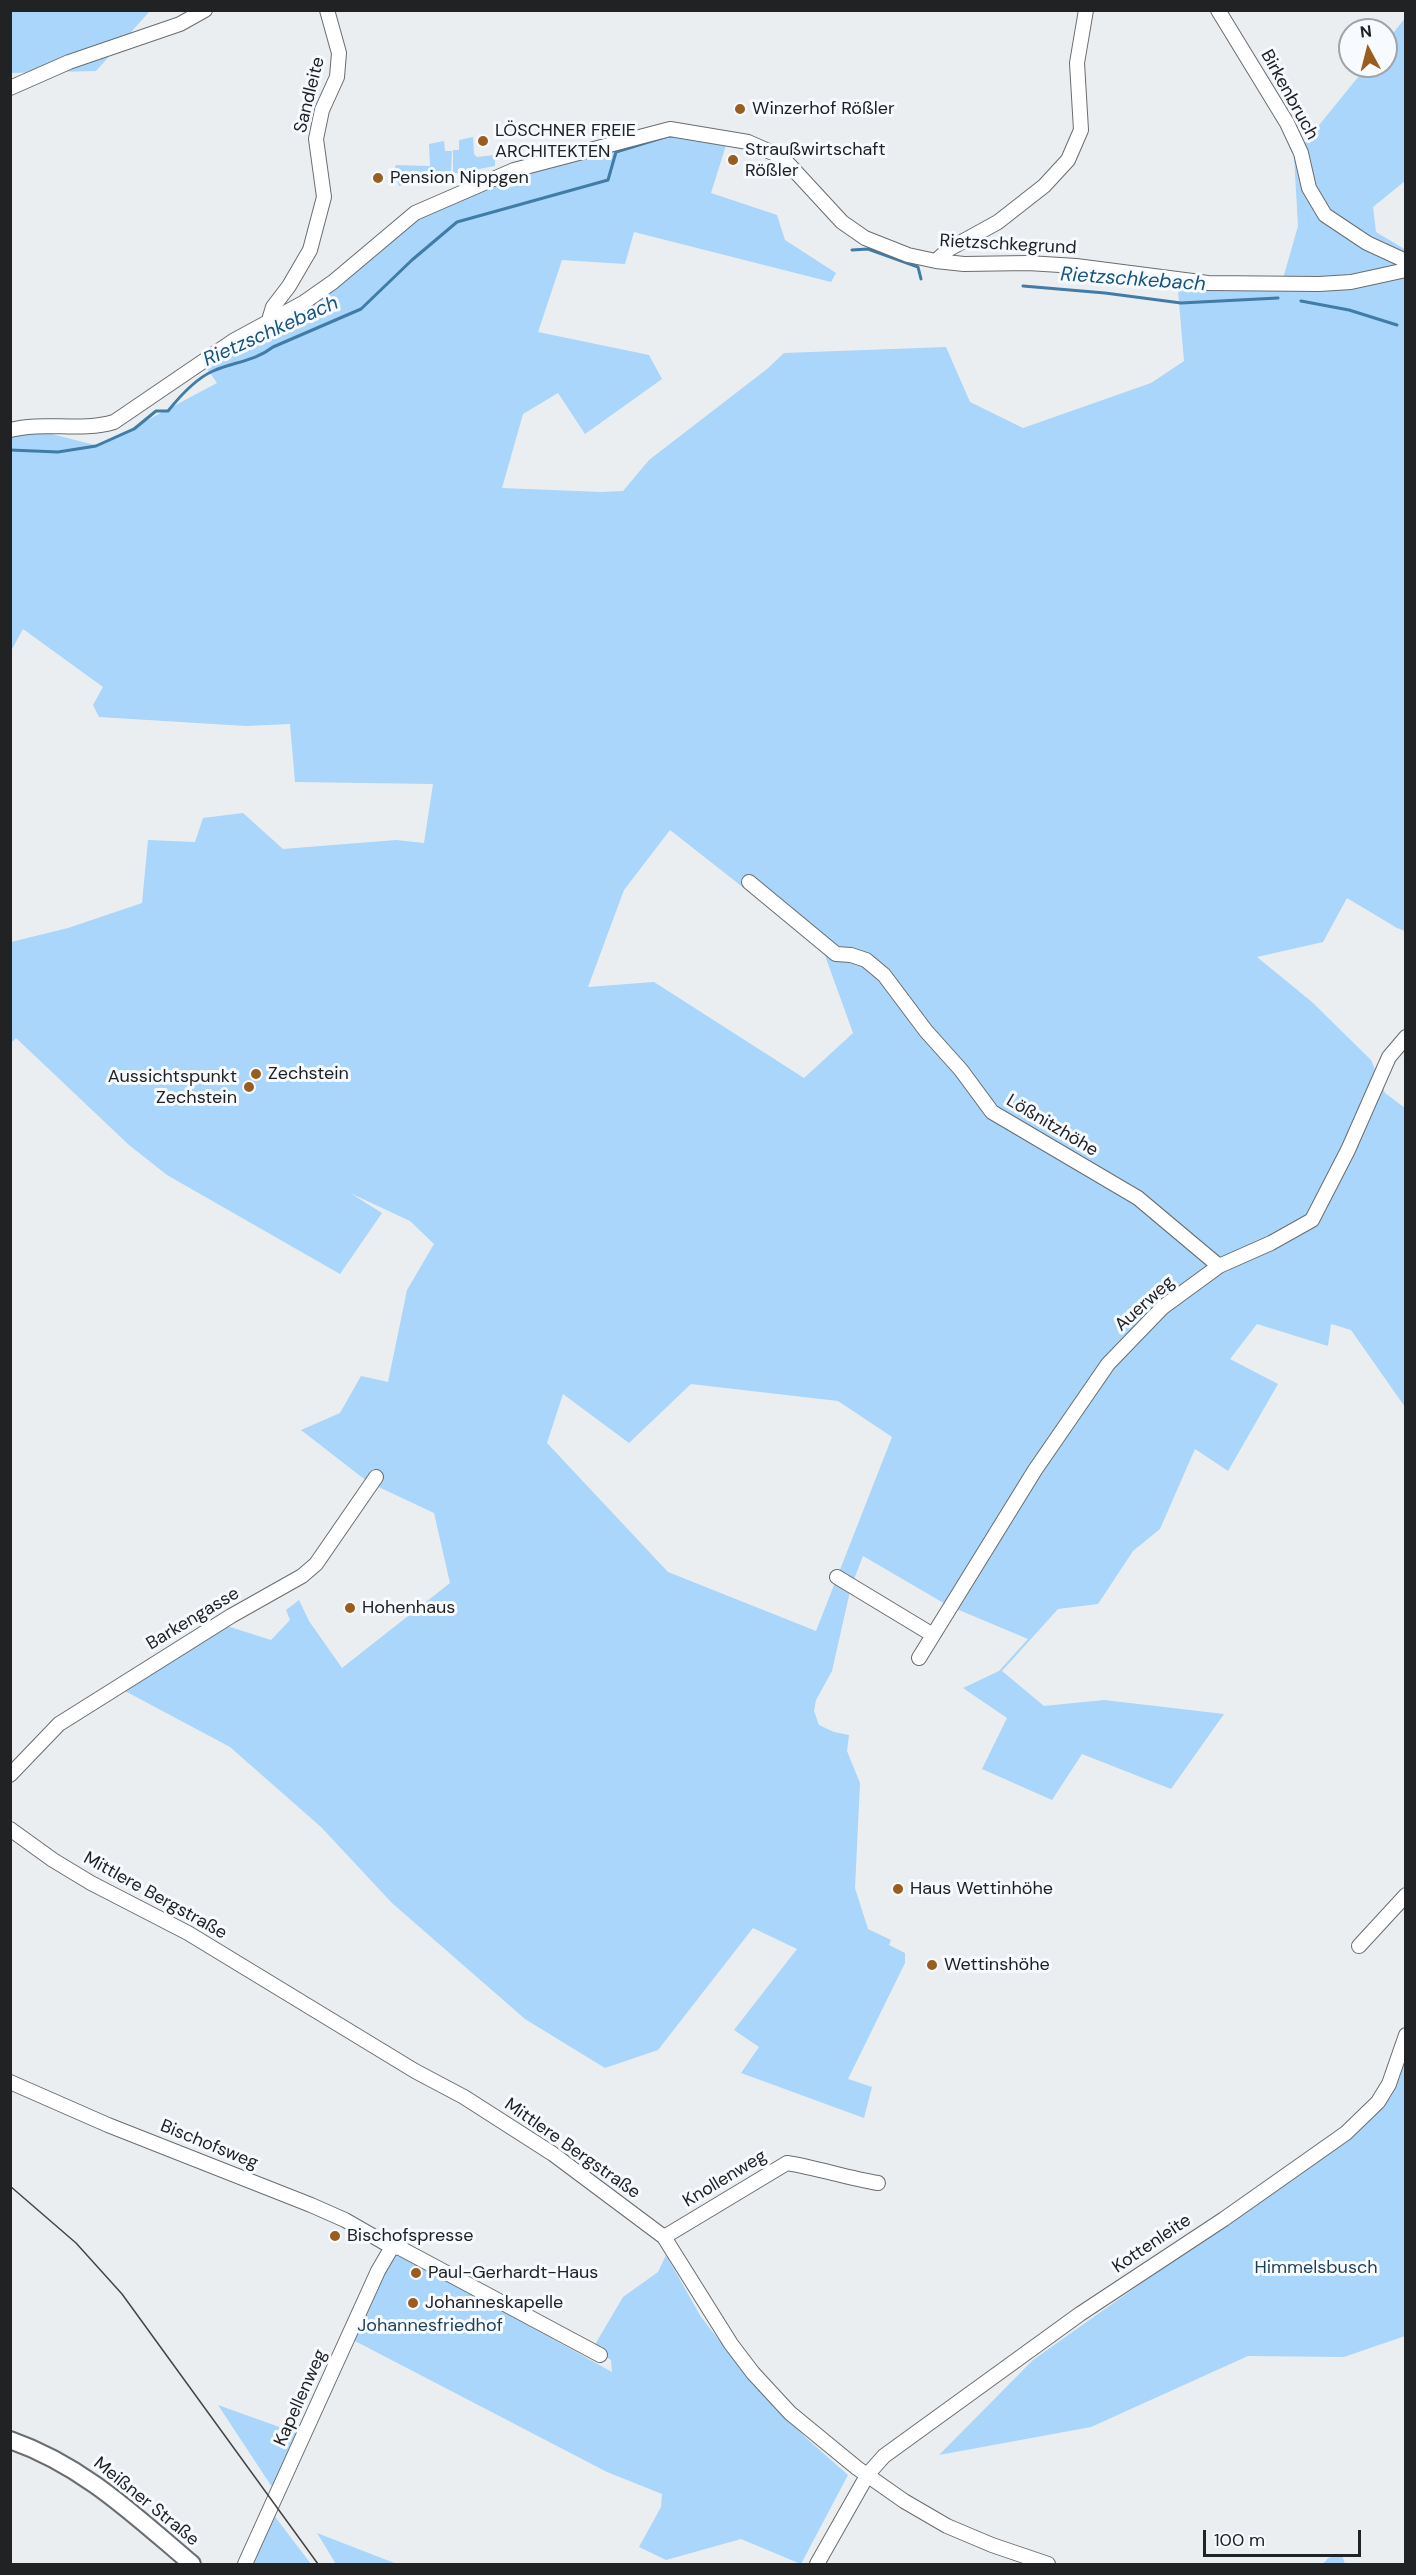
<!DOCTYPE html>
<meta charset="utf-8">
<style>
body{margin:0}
#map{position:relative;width:1416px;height:2575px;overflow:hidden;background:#eaeef1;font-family:"DM Sans",sans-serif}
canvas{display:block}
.frame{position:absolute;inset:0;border:12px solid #212224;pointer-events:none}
.north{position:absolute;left:1338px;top:18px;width:60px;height:60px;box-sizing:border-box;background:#f7fbff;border:2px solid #a1a4a7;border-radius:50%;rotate:353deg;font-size:16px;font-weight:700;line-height:24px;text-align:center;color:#212224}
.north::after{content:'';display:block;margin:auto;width:21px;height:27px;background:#995d1e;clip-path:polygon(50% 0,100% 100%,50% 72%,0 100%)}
.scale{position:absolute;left:1203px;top:2530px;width:158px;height:27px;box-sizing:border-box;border:3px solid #212224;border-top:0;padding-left:8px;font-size:18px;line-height:21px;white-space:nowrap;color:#212224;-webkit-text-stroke:4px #f7fbff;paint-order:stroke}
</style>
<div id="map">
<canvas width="1416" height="2575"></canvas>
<div class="frame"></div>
<div class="north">N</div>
<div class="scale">100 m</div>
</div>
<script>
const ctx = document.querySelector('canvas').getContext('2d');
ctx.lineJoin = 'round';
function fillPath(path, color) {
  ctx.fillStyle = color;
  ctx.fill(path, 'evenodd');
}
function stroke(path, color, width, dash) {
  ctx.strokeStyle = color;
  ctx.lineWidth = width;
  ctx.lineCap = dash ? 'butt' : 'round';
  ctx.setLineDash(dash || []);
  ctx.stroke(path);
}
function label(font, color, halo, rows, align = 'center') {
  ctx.font = font + ' "DM Sans",sans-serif';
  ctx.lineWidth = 6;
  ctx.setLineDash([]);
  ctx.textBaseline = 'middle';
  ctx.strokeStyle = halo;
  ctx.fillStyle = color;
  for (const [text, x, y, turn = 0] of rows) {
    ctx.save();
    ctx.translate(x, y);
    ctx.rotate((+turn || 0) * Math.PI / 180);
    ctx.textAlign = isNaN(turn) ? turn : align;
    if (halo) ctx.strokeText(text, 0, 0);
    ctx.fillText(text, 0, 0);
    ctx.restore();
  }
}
fillPath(new Path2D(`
 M10 11H150L96 71 11 73Z
 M1405 18V181L1373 207 1376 232 1406 250 1405 931 1397 928 1347 898 1323 942 1257 957 1312 1002 1371 1060 1385 1093 1405 1108V1407L1351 1330 1331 1324 1328 1346 1257 1324 1230 1359 1278 1384 1228 1471 1195 1449 1160 1529 1133 1551 1098 1604 1058 1609 1002 1671 1044 1706 1104 1700 1224 1714 1171 1789 1082 1754 1052 1800 982 1769 1007 1718 963 1688 999 1671 1028 1639 947 1605 863 1556 851 1587 832 1671 816 1700 814 1711 819 1725 834 1732 849 1735 847 1751 860 1783 855 1888 868 1929 891 1940 889 1945 905 1953V1963L848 2079 872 2087 864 2118 741 2073 759 2047 734 2030 797 1949 753 1928 658 2050 605 2068 525 2019 392 1903 321 1827 230 1747 125 1691 227 1626 271 1640 290 1620 286 1610 299 1600 309 1621 342 1668 450 1583 434 1513 368 1482 301 1430 340 1413 361 1376 388 1382 407 1290 434 1244 410 1221 350 1193 382 1213 340 1274 167 1175 129 1145 16 1038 11 1043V942L68 928 142 903 148 840 195 842 203 818 243 813 283 849 396 840 424 843 433 784 295 782 290 724 246 726 99 717 93 705 103 687 23 629 11 651V430L24 427 95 445 136 426 217 383 206 367 269 325 418 216 491 184 499 188C516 188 529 184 534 167L658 136 680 135 727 142 711 193 777 215 785 240 836 273 831 282 634 232 625 264 562 260 538 332 649 355 662 379 585 434 558 393 523 414 502 488 601 492 623 491 649 460 767 369 784 353 946 347 970 402 1023 428 1151 383 1184 361 1177 279 1282 282 1298 226 1294 156 1367 66H1386V42ZM670 830 823 950 853 1033 804 1078 654 982 588 987 624 890ZM691 1384 838 1401 892 1437 816 1631 668 1572 547 1443 563 1394 629 1443Z
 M473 137 474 154 477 157 495 155V166L453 174V150H459V140Z
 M444 141 445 151H452L451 172 446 173V175L399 186 394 171 396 165 430 166 429 144Z
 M1405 2062V2336L1344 2357 1248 2356 1091 2427 939 2455 1033 2360 1363 2126 1391 2097Z
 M398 2253 612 2372 611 2360 593 2348 623 2297 658 2272 666 2255 701 2317 744 2372 805 2437 848 2475 801 2564 741 2539 666 2560 639 2547 661 2507 662 2494 607 2472 355 2341C362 2325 386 2259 398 2253Z
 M218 2405 296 2433 272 2487Z
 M273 2514 311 2564H252Z
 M317 2533 397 2564H336Z
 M1337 2555H1342L1345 2564H1323L1328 2558Z`), '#a9d6fa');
stroke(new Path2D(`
 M852 250 868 249 918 267 921 279
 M1023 286 1105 293 1181 303 1278 298
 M1301 301 1349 310 1397 325
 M10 450 58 452 96 446 134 429 156 411H168C180 396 195 379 213 371 234 362 255 361 273 347L361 309 412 260 457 222 608 180 616 152 668 136H677`), '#407ca6', 3);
const minor = new Path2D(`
 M1218 10 1287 123 1301 153 1309 188 1325 215 1367 243 1406 261
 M10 88 69 62 180 24 205 10
 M936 261 949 249 998 222 1044 186 1068 160 1081 130 1077 63 1086 10
 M269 320 273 307 289 286 310 250 324 197 316 139 322 110 337 77 339 53 327 10
 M10 430C44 421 80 432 114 422L233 341 303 303 333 282 415 213 514 170 670 129 748 142 782 157 842 222 865 238 908 255 936 261 964 264 1028 263 1076 266 1208 283 1319 284 1351 282 1406 270
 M749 882 836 954 851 955 866 960 884 975 926 1031 961 1070 992 1112 1138 1198 1219 1266
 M837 1577 933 1635
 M919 1658 1035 1470 1108 1364 1163 1307 1219 1266 1271 1243 1312 1220 1348 1150 1389 1057 1406 1037
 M10 1775 59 1724 231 1616 302 1576 316 1564 376 1477
 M10 1829 53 1860 91 1883 188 1933 415 2071 464 2097 553 2154 664 2237 731 2344 753 2373 790 2413 857 2468 904 2501 947 2526 992 2545 1048 2564
 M1359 1946 1406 1895
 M10 2082 108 2125 311 2205 345 2220 392 2247 400 2248 600 2355
 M664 2237 787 2163C818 2168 847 2178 878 2183
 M245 2564 378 2271 392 2247
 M817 2564 868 2474 884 2456 1080 2314 1224 2219 1346 2133 1378 2102 1389 2084 1406 2035`);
const major = new Path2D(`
 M10 2440C84 2466 134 2515 192 2564`);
stroke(minor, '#696d70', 16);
stroke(major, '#696d70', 20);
stroke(minor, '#fff', 14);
stroke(major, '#fff', 16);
stroke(new Path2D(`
 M10 2186 76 2243 122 2294 318 2564`), '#434547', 1.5);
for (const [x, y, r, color] of [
 [740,109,6,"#995d1e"],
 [483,141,6,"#995d1e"],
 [733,160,6,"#995d1e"],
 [378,178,6,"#995d1e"],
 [256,1074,6,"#995d1e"],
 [249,1087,6,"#995d1e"],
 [350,1608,6,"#995d1e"],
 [898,1889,6,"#995d1e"],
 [932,1965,6,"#995d1e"],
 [335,2236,6,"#995d1e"],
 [416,2273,6,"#995d1e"],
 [413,2303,6,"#995d1e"]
]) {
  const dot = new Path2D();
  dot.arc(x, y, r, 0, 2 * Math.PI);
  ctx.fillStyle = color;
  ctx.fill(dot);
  stroke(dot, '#f7fbff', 2);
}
label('18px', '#212224', '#f7fbff', [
 ["Sandleite",310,95,-76],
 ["Birkenbruch",1289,95,61],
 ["Rietzschkegrund",1008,245,3],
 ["Lößnitzhöhe",1052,1126,31],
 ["Auerweg",1145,1304,-42],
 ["Barkengasse",193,1619,-31],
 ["Mittlere Bergstraße",155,1896,29],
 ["Bischofsweg",209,2145,22],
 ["Mittlere Bergstraße",572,2149,35],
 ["Knollenweg",725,2179,-31],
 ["Kottenleite",1152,2244,-34],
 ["Kapellenweg",301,2398,-66],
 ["Meißner Straße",146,2502,39]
]);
label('18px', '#212224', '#f7fbff', [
 ["Winzerhof Rößler",752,109],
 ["LÖSCHNER FREIE",495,131],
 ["ARCHITEKTEN",495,152],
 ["Straußwirtschaft",745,150],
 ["Rößler",745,171],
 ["Pension Nippgen",390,178],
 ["Zechstein",268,1074],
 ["Aussichtspunkt",237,1077,"right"],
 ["Zechstein",237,1098,"right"],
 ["Hohenhaus",362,1608],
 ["Haus Wettinhöhe",910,1889],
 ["Wettinshöhe",944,1965],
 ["Bischofspresse",347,2236],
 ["Paul-Gerhardt-Haus",428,2273],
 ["Johanneskapelle",425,2303]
], 'left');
label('18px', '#1c3f58', '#f7fbff', [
 ["Himmelsbusch",1316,2268],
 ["Johannesfriedhof",430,2326]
]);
label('italic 20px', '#17547d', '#f7fbff', [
 ["Rietzschkebach",1133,280,4],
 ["Rietzschkebach",271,332,-24]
]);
</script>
